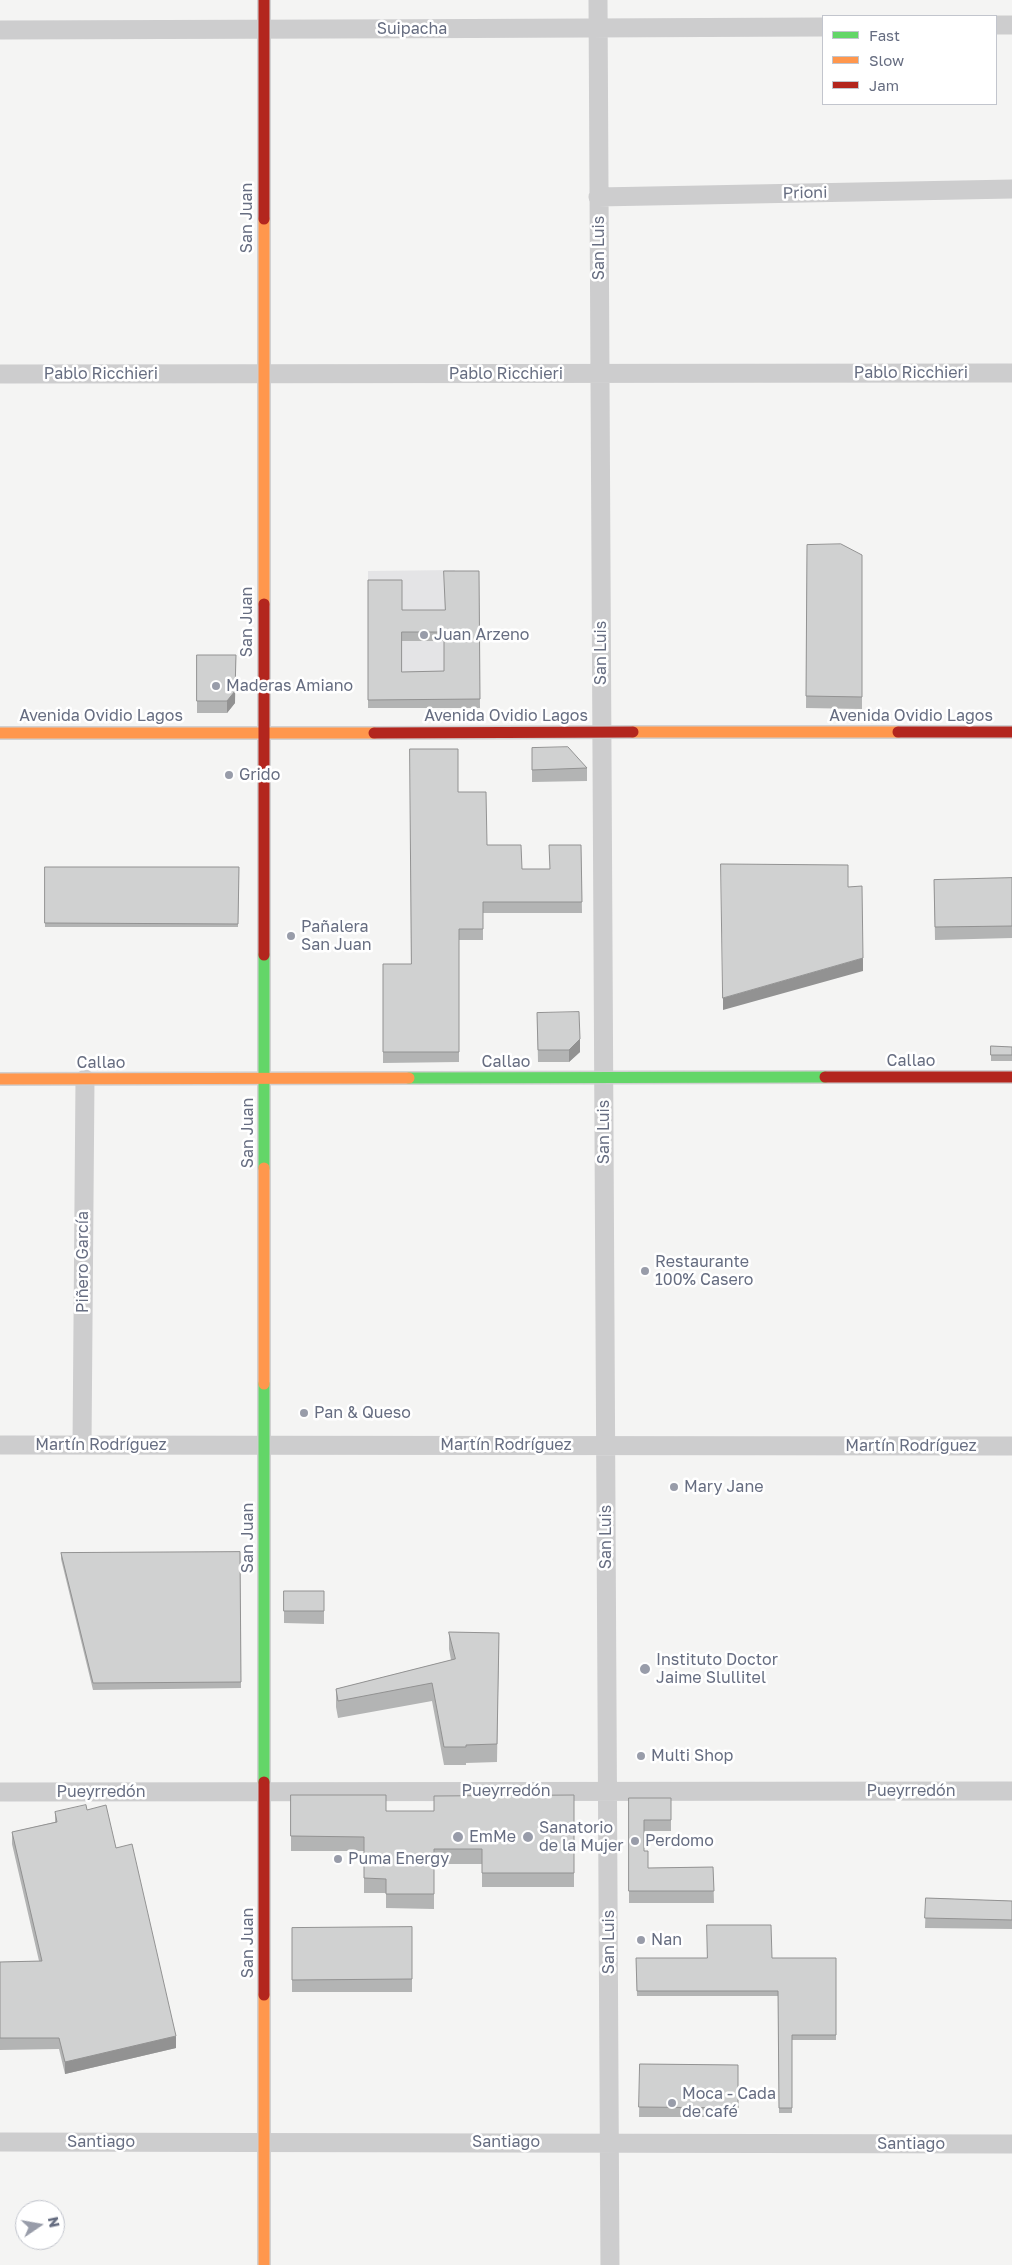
<!DOCTYPE html>
<meta charset="utf-8">
<style>
body{margin:0}
#map{position:relative;width:1012px;height:2265px;overflow:hidden;background:#f4f4f3;font-family:"Golos Text",sans-serif}
canvas{display:block}
.legend{position:absolute;left:822px;top:15px;width:175px;height:90px;box-sizing:border-box;background:#fff;border:1px solid #c2c5cd;margin:0;padding:6px 9px;list-style:none;font-size:15px;color:#666d81}
.legend li{display:flex;align-items:center;gap:10px;height:25px}
.legend b{width:25px;border:1px solid #c2c5cd}
.north{position:absolute;left:15px;top:2200px;width:50px;height:50px;box-sizing:border-box;background:#fff;border:1px solid #c2c5cd;border-radius:50%;rotate:78deg;font-size:14px;font-weight:700;line-height:20px;text-align:center;color:#666d81}
.north::after{content:'';display:block;margin:auto;width:18px;height:22px;background:#989ca9;clip-path:polygon(50% 0,100% 100%,50% 72%,0 100%)}
</style>
<div id="map">
<canvas width="1012" height="2265"></canvas>
<ul class="legend">
<li><b style="height:6px;background:#63d668"></b>Fast</li>
<li><b style="height:6px;background:#ff974d"></b>Slow</li>
<li><b style="height:6px;background:#b3261e"></b>Jam</li>
</ul>
<div class="north">N</div>
</div>
<script>
const ctx = document.querySelector('canvas').getContext('2d');
ctx.lineJoin = 'round';
function fillPath(path, color) {
  ctx.fillStyle = color;
  ctx.fill(path, 'evenodd');
}
function stroke(path, color, width, dash) {
  ctx.strokeStyle = color;
  ctx.lineWidth = width;
  ctx.lineCap = dash ? 'butt' : 'round';
  ctx.setLineDash(dash || []);
  ctx.stroke(path);
}
function label(font, color, halo, rows, align = 'center') {
  ctx.font = font + ' "Golos Text",sans-serif';
  ctx.lineWidth = 5;
  ctx.setLineDash([]);
  ctx.textBaseline = 'middle';
  ctx.strokeStyle = halo;
  ctx.fillStyle = color;
  for (const [text, x, y, turn = 0] of rows) {
    ctx.save();
    ctx.translate(x, y);
    ctx.rotate((+turn || 0) * Math.PI / 180);
    ctx.textAlign = isNaN(turn) ? turn : align;
    if (halo) ctx.strokeText(text, 0, 0);
    ctx.fillText(text, 0, 0);
    ctx.restore();
  }
}
fillPath(new Path2D(`
 M455 570 480 708H368V571Z`), '#e4e4e6');
const fast = new Path2D(`
 M264 955V1168
 M409 1078 825 1077
 M264 1384V1782`);
const slow = new Path2D(`
 M264 219V604
 M633 732H898
 M0 733H374
 M0 1079 409 1078
 M264 1168V1384
 M264 1995V2265`);
const jam = new Path2D(`
 M264 0V219
 M264 604V955
 M898 732H1012
 M374 733 633 732
 M825 1077H1012
 M264 1782V1995`);
stroke(fast, '#d0d0d1', 14);
stroke(slow, '#d0d0d1', 14);
stroke(jam, '#d0d0d1', 14);
stroke(new Path2D(`
 M598 0 610 2265
 M996 25H1012
 M0 30C274 28 549 30 823 27
 M598 197 1012 189
 M0 374 1012 373
 M0 1445 1012 1446
 M82 1445 85 1079
 M0 1792 1012 1791
 M0 2142 1012 2144`), '#cdcdce', 19);
stroke(fast, '#63d668', 11);
stroke(slow, '#ff974d', 11);
stroke(jam, '#b3261e', 11);
fillPath(new Path2D(`
 M807 545 862 555V709L806 708Z
 M479 571 480 708H368V580L402 610H445ZM402 641H444V671L402 672Z
 M197 655 235 703 227 713H197Z
 M532 748 587 768V781L532 782Z
 M458 792 487 845 522 869H550L581 845 582 913H483V940H459V1062L383 1063V964H411Z
 M45 867H239L238 927H45Z
 M1012 878V938L935 940 934 880Z
 M537 1013 580 1052 569 1062H538Z
 M991 1046 1012 1047V1061H991Z
 M240 1552 241 1688 93 1690 61 1559V1553Z
 M284 1591H324V1624L284 1623Z
 M449 1632 499 1633 497 1762 466 1763V1765H444L432 1701 338 1718 336 1707V1689L451 1660 449 1649Z
 M291 1795 386 1811H434L574 1795V1887H482V1864H434V1909L386 1908V1893H364V1851H291Z
 M629 1798H671V1831H644V1851L648 1868 713 1867 714 1903H629Z
 M87 1810 116 1848 176 2048 65 2074 59 2049 0 2050V1962L39 1961 12 1844V1832L55 1822V1812Z
 M926 1898 1012 1901V1929L925 1928Z
 M412 1927V1992H292V1928Z
 M636 1958H836V2040H792V2113H779L778 1996H637Z
 M640 2064 738 2065V2117H639Z`), '#b3b4b4');
fillPath(new Path2D(`
 M236 655 235 703 227 713V701Z
 M863 958V971L723 1010V998Z
 M580 1039V1052L569 1062V1050Z
 M176 2036V2048L65 2074V2062Z`), '#929292');
const building = new Path2D(`
 M841 544 862 555V697L806 696 807 545Z
 M444 571H479L480 699 368 700V580H402V610H445ZM402 632H444V671L402 672Z
 M197 655H236L235 691 227 701H197Z
 M568 747 587 768 532 770V748Z
 M410 749H458V792H486L487 845H521L522 869H550L549 845H581L582 902H483V929H459V1052H383V964H411Z
 M721 864 848 865V887L862 886 863 958 723 998Z
 M45 867H239L238 924 45 923Z
 M1012 878V926L935 927 934 880Z
 M579 1012 580 1039 569 1050H538L537 1013Z
 M991 1046 1012 1047V1055H991Z
 M240 1552 241 1682 93 1683 61 1553Z
 M284 1591H324V1611H284Z
 M449 1632 499 1633 497 1744 466 1745V1747H444L432 1683 338 1701 336 1689 455 1659Z
 M291 1795H386V1811H434V1796L574 1795V1873H482V1849H434V1894H386V1879L364 1878V1837L291 1836Z
 M629 1798H671V1820H644V1851H648V1868L713 1867 714 1891H629Z
 M86 1805 87 1810 106 1805 116 1848 132 1844 176 2036 65 2062 59 2038H0V1962L42 1961 12 1832 57 1822 55 1812Z
 M926 1898 1012 1901V1920L925 1918Z
 M707 1925H771L772 1958H836V2035H792V2108H779L778 1991H637L636 1958H707Z
 M412 1927V1979L292 1980V1928Z
 M640 2064 738 2065V2108L639 2107Z`);
fillPath(building, '#d0d1d1');
stroke(building, '#929292', 1);
for (const [x, y, r, color] of [
 [424,635,5,"#989ca9"],
 [216,686,5,"#989ca9"],
 [229,775,5,"#989ca9"],
 [291,936,5,"#989ca9"],
 [645,1271,5,"#989ca9"],
 [304,1413,5,"#989ca9"],
 [674,1487,5,"#989ca9"],
 [645,1669,6,"#989ca9"],
 [641,1756,5,"#989ca9"],
 [458,1837,6,"#989ca9"],
 [528,1837,6,"#989ca9"],
 [635,1841,5,"#989ca9"],
 [338,1859,5,"#989ca9"],
 [641,1940,5,"#989ca9"],
 [672,2103,5,"#989ca9"]
]) {
  const dot = new Path2D();
  dot.arc(x, y, r, 0, 2 * Math.PI);
  ctx.fillStyle = color;
  ctx.fill(dot);
  stroke(dot, '#fff', 2);
}
label('16px', '#666d81', '#fff', [
 ["Suipacha",412,29],
 ["Prioni",805,193,-1],
 ["San Juan",247,218,-90],
 ["San Luis",599,248,-90],
 ["Pablo Ricchieri",911,373],
 ["Pablo Ricchieri",101,374],
 ["Pablo Ricchieri",506,374],
 ["San Juan",247,622,-90],
 ["San Luis",601,653,-90],
 ["Avenida Ovidio Lagos",101,716],
 ["Avenida Ovidio Lagos",506,716],
 ["Avenida Ovidio Lagos",911,716],
 ["Callao",911,1061],
 ["Callao",506,1062],
 ["Callao",101,1063],
 ["San Luis",604,1132,-90],
 ["San Juan",248,1133,-90],
 ["Piñero García",83,1262,-90],
 ["Martín Rodríguez",101,1445],
 ["Martín Rodríguez",506,1445],
 ["Martín Rodríguez",911,1446],
 ["San Luis",606,1537,-90],
 ["San Juan",248,1538,-90],
 ["Pueyrredón",506,1791],
 ["Pueyrredón",911,1791],
 ["Pueyrredón",101,1792],
 ["San Luis",609,1942,-90],
 ["San Juan",248,1943,-90],
 ["Santiago",101,2142],
 ["Santiago",506,2142],
 ["Santiago",911,2144]
]);
label('16px', '#666d81', '#fff', [
 ["Juan Arzeno",434,635],
 ["Maderas Amiano",226,686],
 ["Grido",239,775],
 ["Pañalera",301,927],
 ["San Juan",301,945],
 ["Restaurante",655,1262],
 ["100% Casero",655,1280],
 ["Pan & Queso",314,1413],
 ["Mary Jane",684,1487],
 ["Instituto Doctor",656,1660],
 ["Jaime Slullitel",656,1678],
 ["Multi Shop",651,1756],
 ["Sanatorio",539,1828],
 ["de la Mujer",539,1846],
 ["EmMe",469,1837],
 ["Perdomo",645,1841],
 ["Puma Energy",348,1859],
 ["Nan",651,1940],
 ["Moca - Cada",682,2094],
 ["de café",682,2112]
], 'left');
</script>
